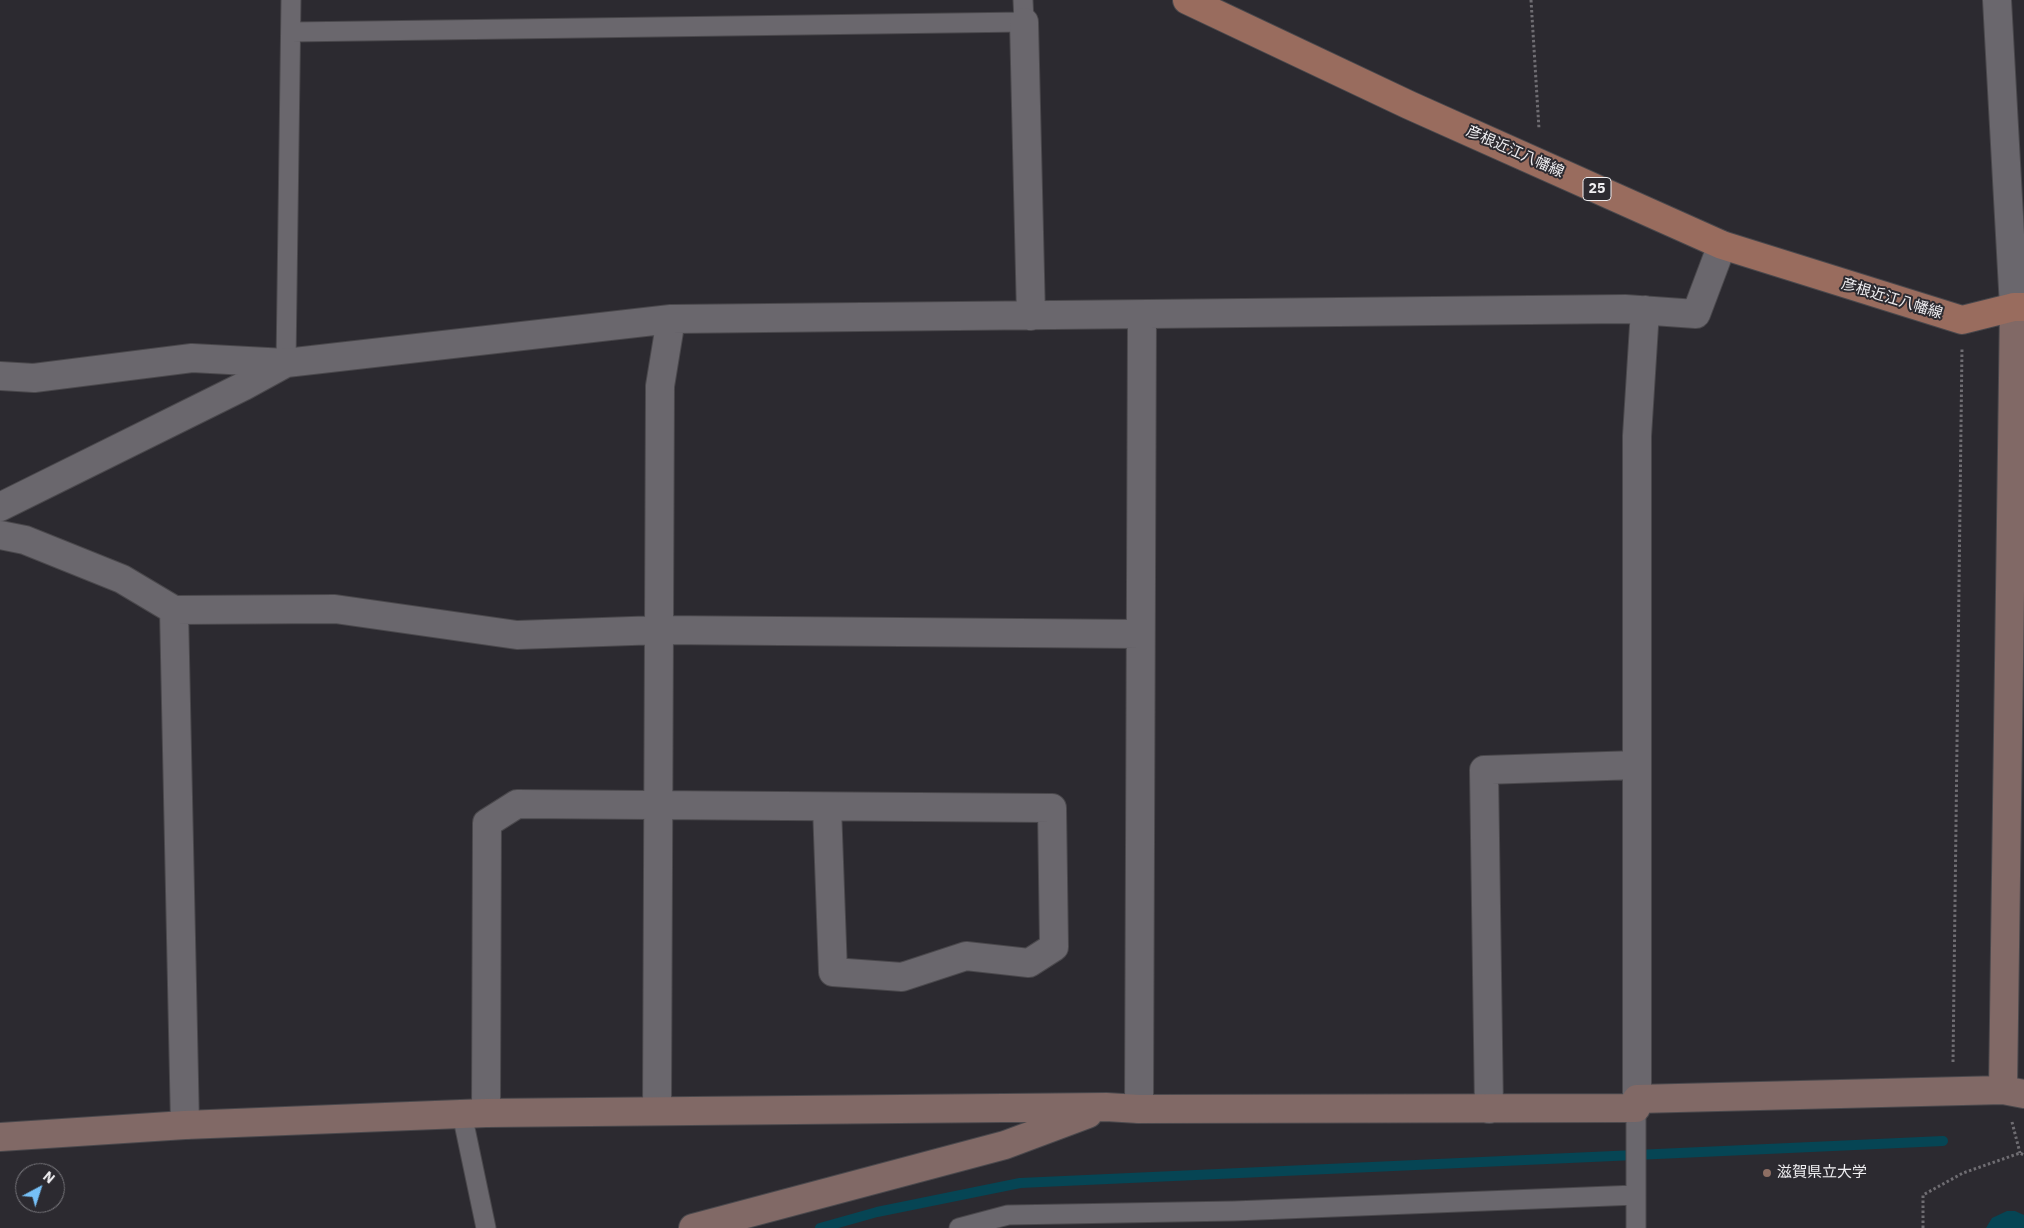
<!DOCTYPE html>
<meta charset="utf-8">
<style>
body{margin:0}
#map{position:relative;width:2024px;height:1228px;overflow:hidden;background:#2c2a30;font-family:"IBM Plex Sans",sans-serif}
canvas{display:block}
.north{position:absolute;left:15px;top:1163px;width:50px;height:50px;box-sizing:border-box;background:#2c2a30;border:1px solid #7a797e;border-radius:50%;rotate:40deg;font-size:14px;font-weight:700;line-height:20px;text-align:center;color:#f0eff2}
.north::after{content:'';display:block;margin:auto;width:18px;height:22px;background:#76c0f7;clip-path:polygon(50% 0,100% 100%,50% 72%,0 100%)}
</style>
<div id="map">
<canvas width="2024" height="1228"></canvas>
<div class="north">N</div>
</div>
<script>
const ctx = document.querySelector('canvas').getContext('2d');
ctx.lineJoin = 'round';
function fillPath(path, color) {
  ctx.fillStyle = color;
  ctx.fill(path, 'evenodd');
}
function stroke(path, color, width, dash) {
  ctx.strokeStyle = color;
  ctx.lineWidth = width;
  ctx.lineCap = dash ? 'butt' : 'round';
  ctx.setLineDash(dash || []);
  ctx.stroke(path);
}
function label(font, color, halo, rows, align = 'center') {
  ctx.font = font + ' "IBM Plex Sans","Noto Sans JP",sans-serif';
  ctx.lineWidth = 4;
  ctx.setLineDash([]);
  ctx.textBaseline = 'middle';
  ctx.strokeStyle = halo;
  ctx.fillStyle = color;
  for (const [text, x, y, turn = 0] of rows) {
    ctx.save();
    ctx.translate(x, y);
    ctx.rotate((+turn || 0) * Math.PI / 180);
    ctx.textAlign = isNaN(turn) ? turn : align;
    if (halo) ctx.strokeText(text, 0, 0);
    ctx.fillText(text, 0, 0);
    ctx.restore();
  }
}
fillPath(new Path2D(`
 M2007 1211H2015L2024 1215V1228H1986L1992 1218Z`), '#064554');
stroke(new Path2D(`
 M820 1228 877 1212 1020 1183 1943 1141`), '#064554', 10);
const lane = new Path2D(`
 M291 32 1024 22 1023 0
 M286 363 291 0
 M1636 1108V1228
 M462 1114 486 1228
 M959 1228 1008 1215 1234 1211 1636 1195`);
const street = new Path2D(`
 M1997 0 2014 307
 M1024 22 1031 316
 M0 376 34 378 192 358 286 363 671 319 1625 309 1696 314 1722 245
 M0 507 244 386 286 363
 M0 535 25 540 122 579 174 610 335 609 517 635 660 630 1140 634
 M174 610 185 1125
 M1637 1099V436L1645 310
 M1139 1109 1142 315
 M1489 1109 1484 770 1637 765
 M657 1111 660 386 671 319
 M486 1113 487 823 517 804 1052 808 1054 947 1029 963 966 956 902 977 833 972 827 807`);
const secondary = new Path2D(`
 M2003 1090 2014 307
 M0 1137 185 1125 486 1113 1106 1107 1139 1109 1636 1108 1637 1099 2003 1090 2024 1094
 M693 1228 1005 1145 1088 1114`);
const primary = new Path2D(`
 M1187 0 1409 105 1722 245 1962 320 2014 307H2024`);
stroke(lane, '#4a484c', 21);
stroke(street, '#4a484c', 30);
stroke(secondary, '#4a484c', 30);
stroke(primary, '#4a484c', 30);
stroke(new Path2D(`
 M1531 0 1539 129
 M1953 1062 1962 348
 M2012 1122 2020 1153
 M1923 1228V1195L1963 1173 2020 1153 2024 1155`), '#6f6d72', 3, [2.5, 2.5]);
stroke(lane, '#6a676d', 19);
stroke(street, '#6a676d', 28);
stroke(secondary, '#816966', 28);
stroke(primary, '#996c5e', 28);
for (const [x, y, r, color] of [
 [1767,1173,5,"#8d6e63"]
]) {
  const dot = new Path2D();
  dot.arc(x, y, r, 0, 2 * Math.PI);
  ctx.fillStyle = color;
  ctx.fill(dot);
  stroke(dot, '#2c2a30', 2);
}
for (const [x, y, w] of [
 [1597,189,28]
]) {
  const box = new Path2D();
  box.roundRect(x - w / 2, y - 11.5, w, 23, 4);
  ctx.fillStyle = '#2c2a30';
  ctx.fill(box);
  stroke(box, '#f0eff2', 1);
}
label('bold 14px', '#f0eff2', null, [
 ["25",1597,189]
]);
label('15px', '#f0eff2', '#2c2a30', [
 ["彦根近江八幡線",1515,152,24],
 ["彦根近江八幡線",1892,299,17]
]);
label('15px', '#f0eff2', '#2c2a30', [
 ["滋賀県立大学",1777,1173]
], 'left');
</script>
